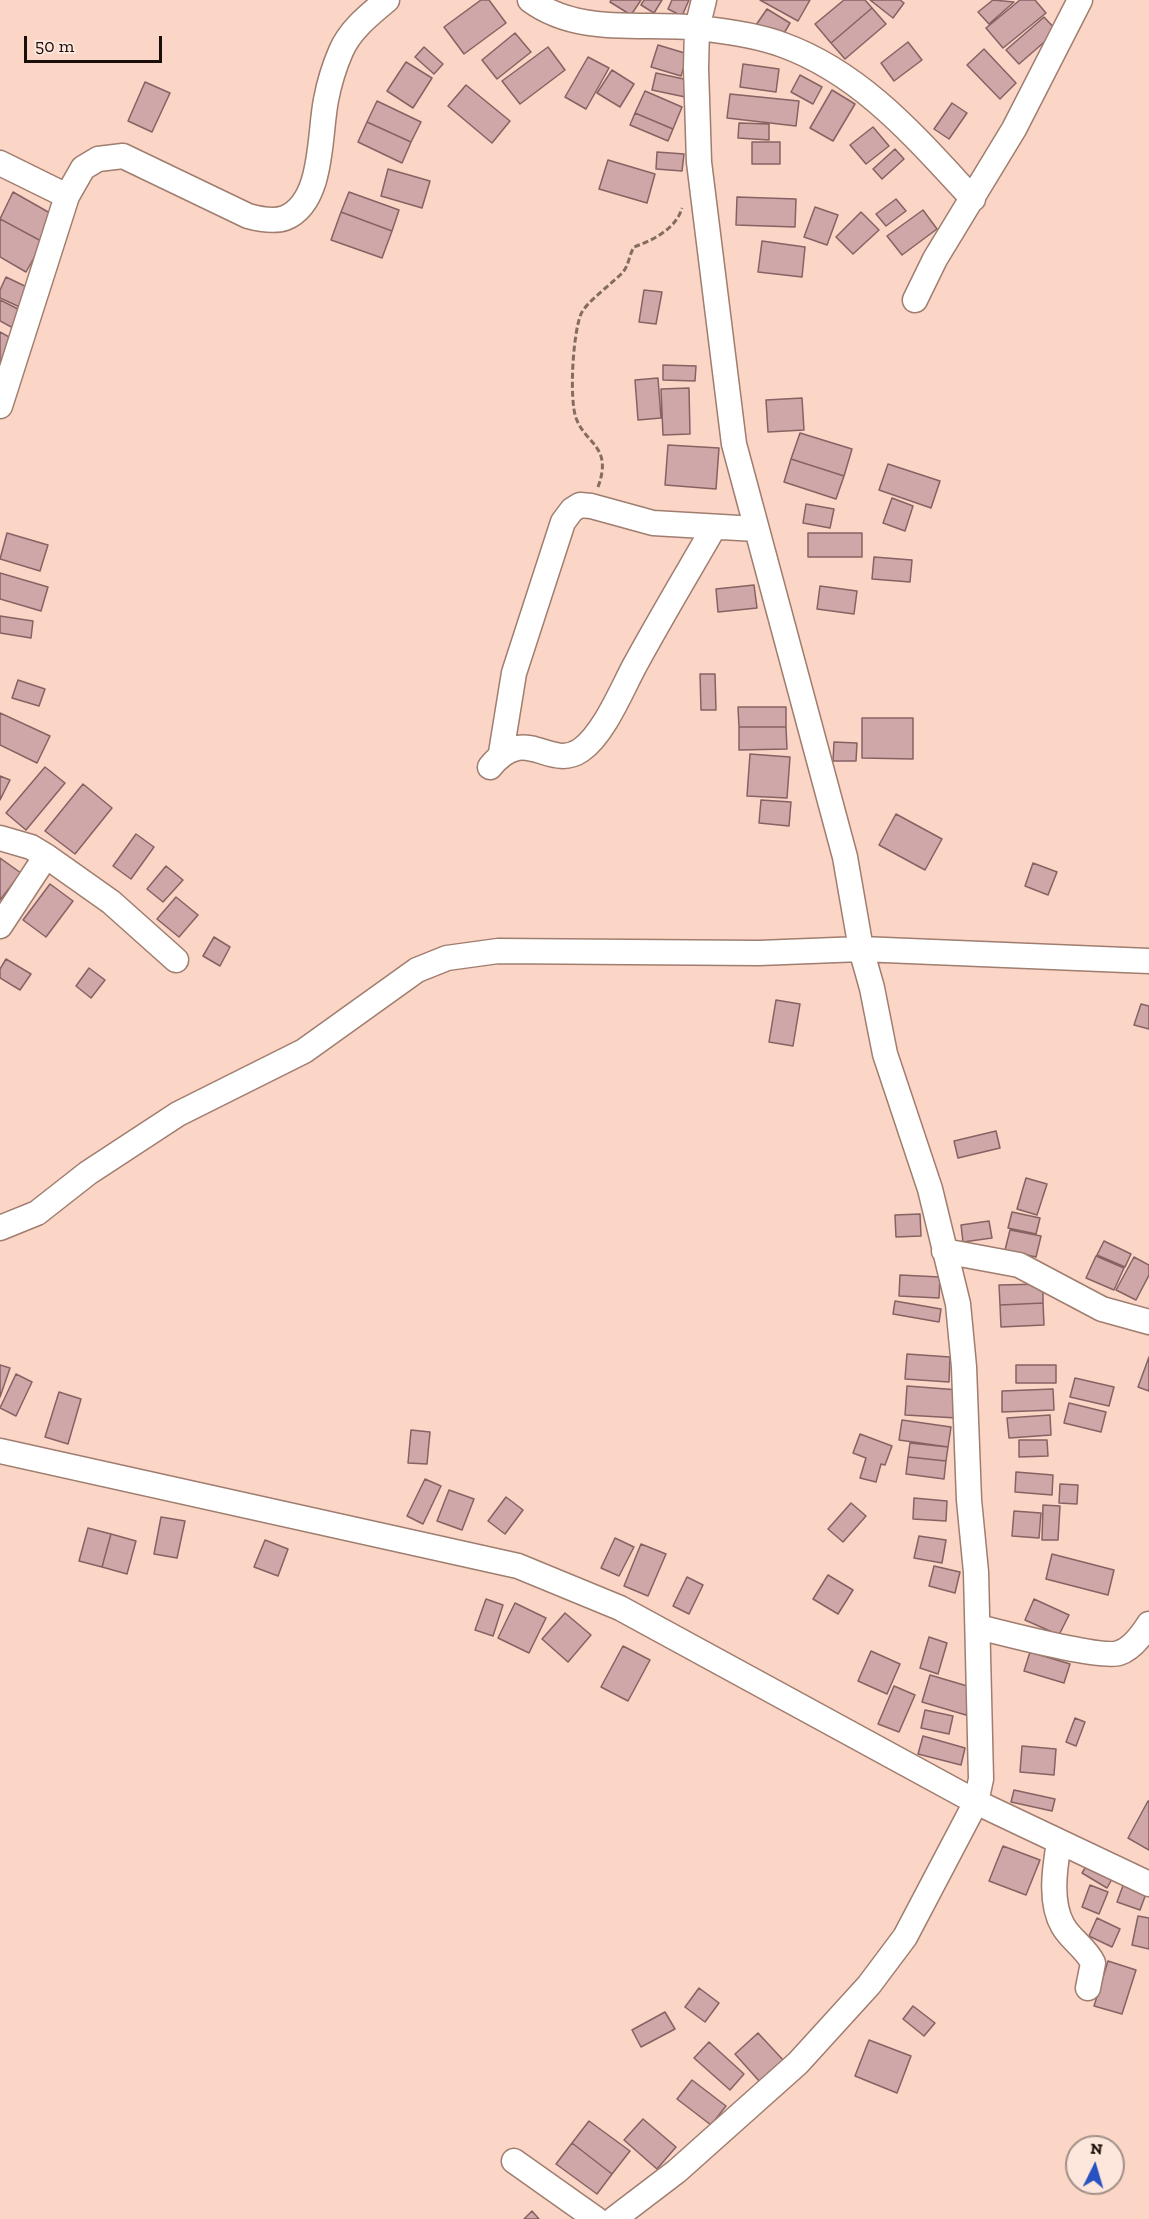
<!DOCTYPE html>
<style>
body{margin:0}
#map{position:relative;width:1149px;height:2219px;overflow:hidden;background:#fbd5c5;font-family:"Zilla Slab",serif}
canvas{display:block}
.north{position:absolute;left:1065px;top:2135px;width:60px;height:60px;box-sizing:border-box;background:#fde6dc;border:2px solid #a29087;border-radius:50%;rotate:5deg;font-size:16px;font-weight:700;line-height:24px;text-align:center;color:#1a0e08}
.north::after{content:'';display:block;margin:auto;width:21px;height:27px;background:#2952c1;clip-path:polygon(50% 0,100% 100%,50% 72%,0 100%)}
.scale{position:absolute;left:24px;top:36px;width:138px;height:27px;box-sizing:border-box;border:3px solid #1a0e08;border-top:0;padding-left:8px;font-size:18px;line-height:21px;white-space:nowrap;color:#1a0e08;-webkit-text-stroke:4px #fde6dc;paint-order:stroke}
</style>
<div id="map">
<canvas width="1149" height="2219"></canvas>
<div class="north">N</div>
<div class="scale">50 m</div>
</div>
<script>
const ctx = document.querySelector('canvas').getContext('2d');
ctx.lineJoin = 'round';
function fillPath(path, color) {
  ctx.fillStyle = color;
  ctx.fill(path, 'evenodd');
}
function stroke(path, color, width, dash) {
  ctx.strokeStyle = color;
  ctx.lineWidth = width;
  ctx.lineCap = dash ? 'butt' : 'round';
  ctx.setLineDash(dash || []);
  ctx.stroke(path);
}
const building = new Path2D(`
 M481 0H489L506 23 464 54 444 27Z
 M611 0H641L631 15 610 2Z
 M644 0H662L654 13 641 5Z
 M672 0H689L682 16 668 9Z
 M760 0H810L798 21Z
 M844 0H865L872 8 831 43 815 24Z
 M870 0H900L904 3 893 18Z
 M993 0 1014 2 989 24 978 12Z
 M1020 0H1035L1046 13 1003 48 986 28Z
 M872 8 886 24 845 59 831 43Z
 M767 9 790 23 780 40 756 25Z
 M1044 17 1057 31 1019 64 1006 50Z
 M515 33 531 52 497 79 482 60Z
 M908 42 922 60 894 81 881 63Z
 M658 45 688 54 681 76 651 67Z
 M424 47 443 64 434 74 415 57Z
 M548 47 565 70 520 104 502 81Z
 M984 49 1016 83 1000 99 967 65Z
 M588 57 609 68 586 109 565 97Z
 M406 62 432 78 413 108 387 91Z
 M743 64 779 69 776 92 740 87Z
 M612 70 634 84 620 107 597 93Z
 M656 73 693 81 690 98 652 90Z
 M800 75 822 87 813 104 791 92Z
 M145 82 170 93 152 132 128 121Z
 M466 85 510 121 492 143 448 106Z
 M832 90 855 104 833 141 810 128Z
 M645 91 682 107 673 129 635 113Z
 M730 94 799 101 796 126 727 118Z
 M377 101 421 122 411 142 367 122Z
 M952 103 967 113 949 139 934 129Z
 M635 113 673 129 668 141 630 125Z
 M367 122 411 142 402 163 358 142Z
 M739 123 769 124V140L738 138Z
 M873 127 889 146 866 164 850 145Z
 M752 142H780V164H752Z
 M895 149 904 159 882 179 873 169Z
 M657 152 684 154 682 171 656 169Z
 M608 160 655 174 647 203 599 189Z
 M388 169 430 181 422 208 381 196Z
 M13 192 57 217 43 242 0 219Z
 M349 192 399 210 392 231 341 212Z
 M737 197 796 199 795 227 736 225Z
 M896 199 906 211 886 226 876 214Z
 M815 207 838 215 827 245 804 237Z
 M923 210 937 229 902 255 887 236Z
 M341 212 392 231 382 258 331 240Z
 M861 212 879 230 853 254 836 237Z
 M0 219 43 242 26 272 0 257Z
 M762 241 805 247 802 277 758 272Z
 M6 277 31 289 22 308 0 298V290Z
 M644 290 662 292 656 324 639 322Z
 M0 300 24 312 15 329 0 321Z
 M0 332 18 342 4 366 0 364Z
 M663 365 696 366 695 381 663 380Z
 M658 378 661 418 638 420 635 380Z
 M689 388 690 434 663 435 661 389Z
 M802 398 804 430 768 432 766 400Z
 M800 433 852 449 844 476 791 459Z
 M668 445 719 448 716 489 665 485Z
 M791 459 844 476 836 499 784 482Z
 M888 464 940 481 931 508 879 490Z
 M892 498 913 506 905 531 883 523Z
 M806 504 834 509 830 528 803 523Z
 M7 533 48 545 40 571 0 559Z
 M808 533H862V557H808Z
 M874 557 912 560 910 582 872 579Z
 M0 573 48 587 41 611 0 599Z
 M754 585 757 608 718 612 716 589Z
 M820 586 857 591 854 614 817 609Z
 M0 616 33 621 31 638 0 633Z
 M700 674H715L716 710H701Z
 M18 680 45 689 39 706 12 698Z
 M738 707H786V727H739Z
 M0 713 50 736 37 763 0 745Z
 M862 718H913V759L862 758Z
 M739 727H786L787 749 739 750Z
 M834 742 857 743 856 761H833Z
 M750 754 790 757 787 798 747 796Z
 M45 767 65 783 26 830 6 813Z
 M0 776 10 780 0 800Z
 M83 784 112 808 75 854 45 831Z
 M761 800 791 802 789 826 759 823Z
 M896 814 942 839 925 870 879 845Z
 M136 834 154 847 131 879 113 866Z
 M0 858 21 873 0 900Z
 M1033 863 1057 872 1048 895 1025 886Z
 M166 866 183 880 163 902 147 889Z
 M50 884 73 901 46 937 23 920Z
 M176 897 198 915 179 937 157 919Z
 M214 937 230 947 220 966 203 956Z
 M6 959 31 974 20 990 0 978V969Z
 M89 968 105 980 91 998 76 986Z
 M776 1000 800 1004 793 1046 769 1042Z
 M1141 1004 1149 1006V1029L1134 1025Z
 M996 1131 1000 1148 958 1158 954 1141Z
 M1026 1178 1047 1184 1037 1215 1017 1209Z
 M1012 1212 1040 1218 1036 1234 1008 1228Z
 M920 1214 921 1236 896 1237 895 1215Z
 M989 1221 992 1238 963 1242 961 1225Z
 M1010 1230 1041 1236 1036 1257 1005 1250Z
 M1104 1241 1131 1254 1125 1267 1097 1255Z
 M1096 1256 1124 1268 1114 1290 1086 1278Z
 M1134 1257 1149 1265V1275L1136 1300 1116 1290Z
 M900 1275 940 1277 939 1298 899 1296Z
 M1043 1284V1303L1000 1305 999 1285Z
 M895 1301 941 1309 939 1322 893 1314Z
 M1043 1303 1044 1325 1001 1327 1000 1305Z
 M907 1354 950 1357 949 1382 905 1379Z
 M1149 1357V1391L1138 1387Z
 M0 1365 10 1368 0 1397Z
 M1016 1365H1056V1383H1016Z
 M16 1374 32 1382 16 1416 0 1408Z
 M1075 1378 1114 1387 1109 1406 1070 1397Z
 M907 1386 959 1390 957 1418 905 1415Z
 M1053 1389 1054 1410 1002 1412V1391Z
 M59 1392 81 1399 68 1444 45 1437Z
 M1069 1403 1106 1412 1101 1432 1064 1423Z
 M1050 1415 1051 1435 1009 1438 1007 1418Z
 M902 1420 951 1427 948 1447 899 1440Z
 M411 1430 430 1432 427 1464 408 1463Z
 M860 1434 892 1446 885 1465 881 1464 876 1482 860 1478 866 1458 853 1453Z
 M1019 1440H1047L1048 1456 1019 1457Z
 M910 1443 948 1447 946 1461 908 1457Z
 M908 1457 946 1461 944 1479 906 1474Z
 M1016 1472 1053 1475 1052 1495 1015 1492Z
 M425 1479 441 1486 423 1524 407 1516Z
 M1060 1484 1078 1485 1077 1504 1059 1503Z
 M449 1490 474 1499 462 1530 437 1521Z
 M506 1497 523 1510 505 1534 488 1521Z
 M914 1498 947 1501 946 1521 913 1519Z
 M851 1503 866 1516 843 1542 828 1529Z
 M1043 1505 1060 1506 1058 1540H1042Z
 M1014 1511 1041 1513 1039 1538 1012 1536Z
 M161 1517 185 1521 177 1558 154 1554Z
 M88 1528 111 1534 102 1567 79 1561Z
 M111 1534 136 1541 127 1574 102 1567Z
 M919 1536 946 1540 942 1563 914 1558Z
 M615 1538 634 1547 619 1576 601 1568Z
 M265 1540 288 1549 278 1576 254 1567Z
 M641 1544 666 1554 648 1596 624 1586Z
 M1052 1554 1114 1570 1108 1595 1046 1579Z
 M934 1566 960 1572 955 1593 929 1586Z
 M828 1575 853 1590 838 1614 813 1599Z
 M687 1577 703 1585 689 1614 673 1606Z
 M486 1599 503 1605 493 1636 475 1630Z
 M1034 1599 1069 1615 1059 1635 1025 1620Z
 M515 1603 546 1618 529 1653 498 1638Z
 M565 1613 591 1635 568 1662 542 1639Z
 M929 1637 947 1643 938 1674 920 1668Z
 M623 1646 650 1660 628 1701 601 1687Z
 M871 1651 900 1664 887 1694 858 1681Z
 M1030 1652 1070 1664 1064 1683 1024 1671Z
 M930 1675 974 1688 966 1715 922 1702Z
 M894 1686 915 1695 899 1732 878 1724Z
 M925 1710 953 1716 949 1734 921 1728Z
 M1075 1718 1085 1722 1076 1746 1066 1742Z
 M923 1736 965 1748 961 1765 918 1754Z
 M1022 1746 1056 1749 1054 1775 1020 1772Z
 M1014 1790 1055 1799 1052 1811 1011 1802Z
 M1148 1801H1149V1850L1128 1838Z
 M1003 1846 1040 1860 1026 1895 989 1881Z
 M1087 1865 1112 1879 1107 1888 1082 1873Z
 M1124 1883 1147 1891 1140 1910 1117 1902Z
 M1090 1885 1108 1892 1099 1914 1082 1907Z
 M1138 1916 1149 1918V1949L1132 1945Z
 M1097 1918 1120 1929 1112 1947 1089 1936Z
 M1108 1961 1136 1970 1122 2014 1094 2006Z
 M699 1988 719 2003 705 2022 685 2007Z
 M913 2006 935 2023 924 2036 903 2019Z
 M665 2012 675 2029 641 2047 632 2030Z
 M758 2033 784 2061 760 2082 735 2054Z
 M869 2040 911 2056 897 2093 855 2076Z
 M709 2042 744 2074 730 2090 694 2058Z
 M692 2080 726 2106 711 2125 677 2099Z
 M643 2119 676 2147 657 2169 624 2140Z
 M589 2121 630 2151 612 2174 572 2143Z
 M572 2143 612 2174 597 2194 556 2164Z
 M532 2211 539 2219H524Z`);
fillPath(building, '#cfa7a8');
stroke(building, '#866263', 1.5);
const minor = new Path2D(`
 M530 0C579 36 642 22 698 28 726 31 757 35 783 45 863 74 917 139 973 199
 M0 163 67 196
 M915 300 935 259 1014 129 1080 0
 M0 406 67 196 83 168 98 159 123 156 248 216C259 219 274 222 285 218 324 202 319 134 326 100 329 84 334 67 341 51 350 30 369 15 387 0
 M501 753 514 673 563 522 572 510 580 505 591 506 653 523 756 529
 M490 767C526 722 549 772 581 750 604 734 622 689 635 665 660 619 687 574 713 529
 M0 838 31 847 46 856 111 902 176 960
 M0 926 46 856
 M0 1228 37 1213 88 1173 178 1114 304 1051 417 970 447 958 498 951 759 953 861 949 1149 961
 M944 1251 1019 1265 1102 1309 1149 1322
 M0 1451 518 1566 620 1608 976 1802 1149 1884
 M978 1627C1003 1633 1100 1659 1119 1653 1132 1649 1142 1635 1149 1624
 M1059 1842C1055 1867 1049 1902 1063 1926 1071 1940 1086 1948 1093 1963L1088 1988
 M514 2161 596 2219
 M614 2219 677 2171 798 2063 869 1985 905 1937 976 1802 981 1779 976 1572 969 1500 964 1367 958 1304 930 1189 885 1054 872 988 861 949 845 857 734 444 699 162 696 68 697 28 704 0`);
stroke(minor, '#9f7d6f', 27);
stroke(new Path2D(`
 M598 487C613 446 586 445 576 418 569 398 573 333 581 314 586 302 613 283 623 272 629 265 629 255 634 247 653 240 676 229 682 208`), '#856c61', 3, [6, 3]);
stroke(minor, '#fff', 24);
</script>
